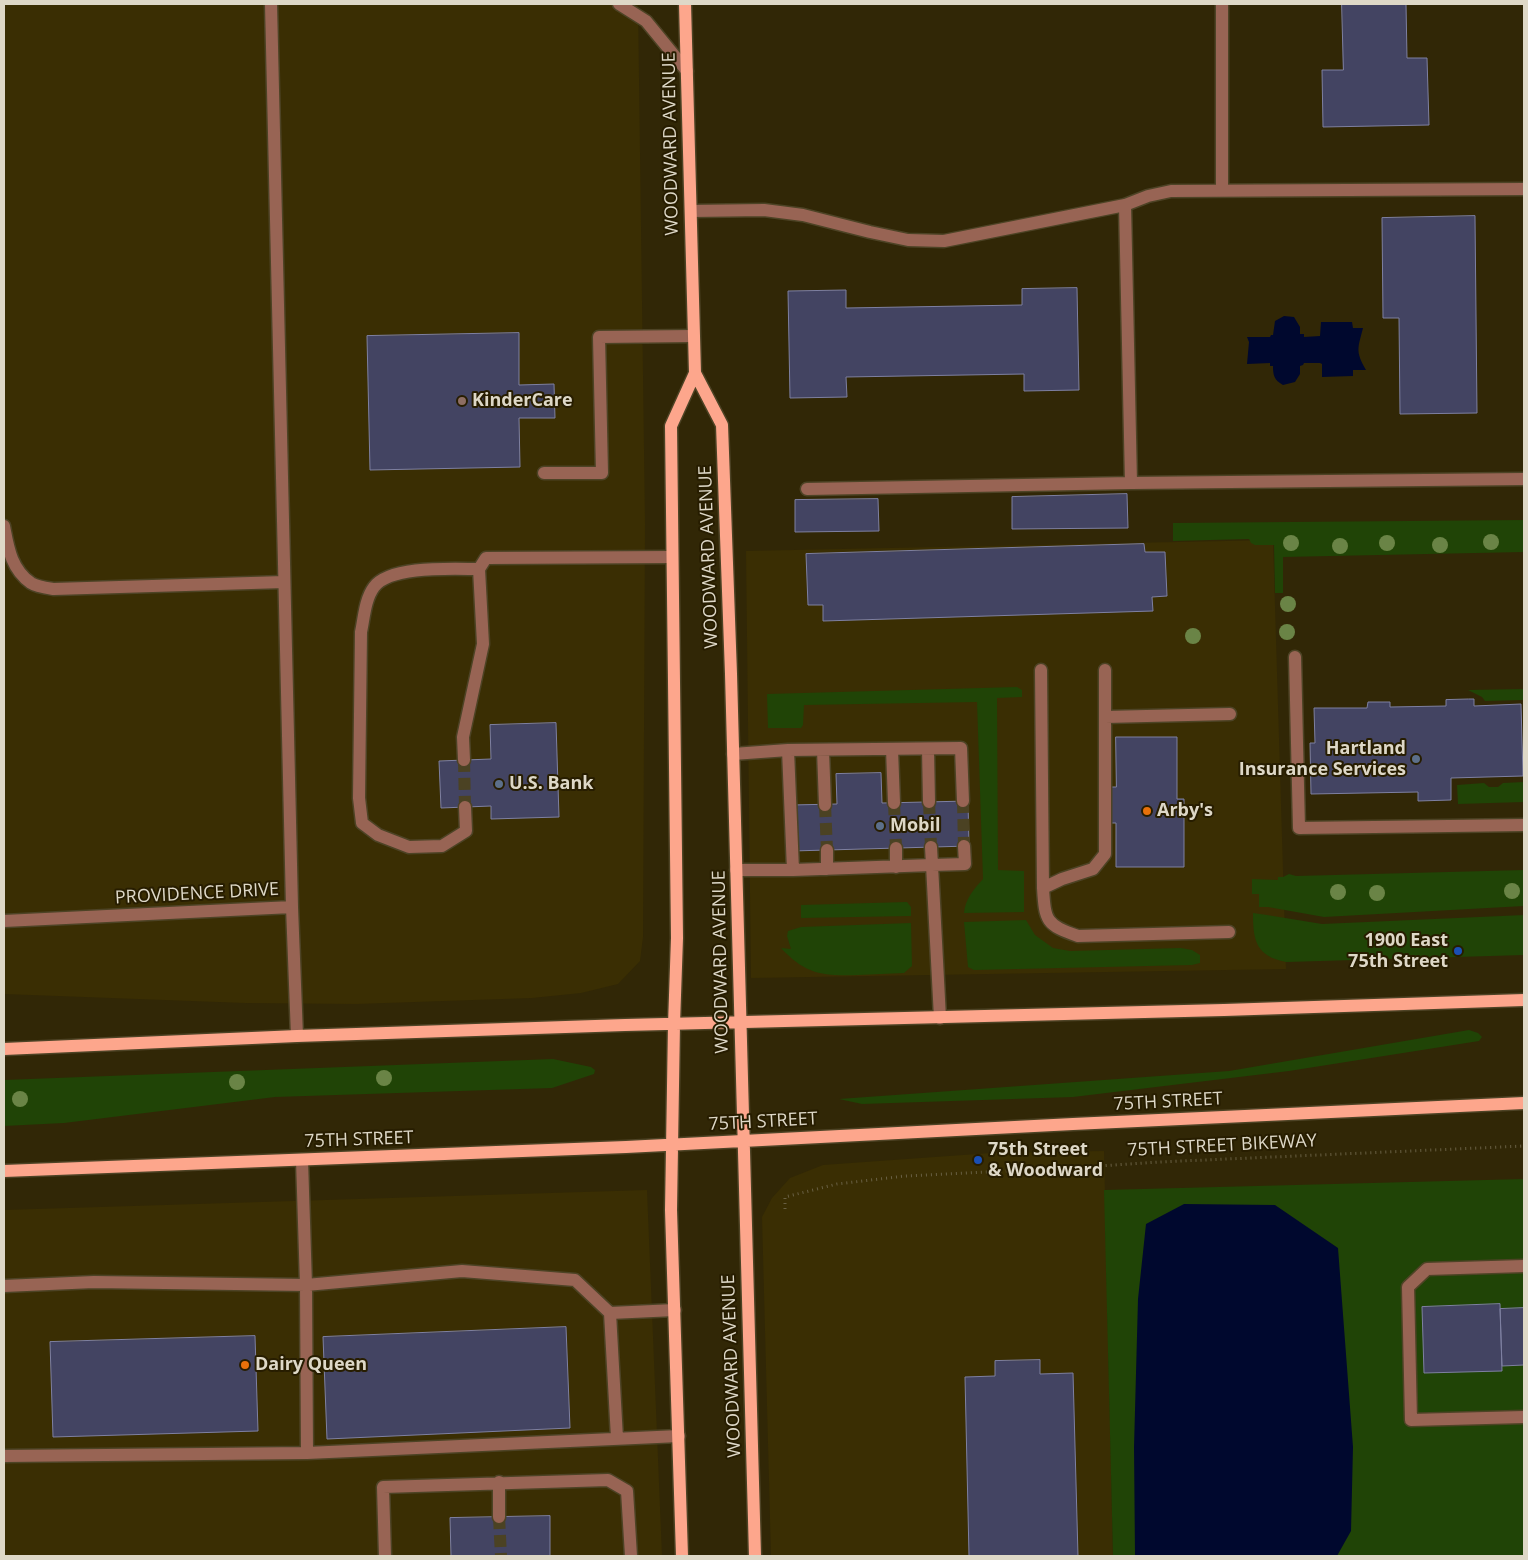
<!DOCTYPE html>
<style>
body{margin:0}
#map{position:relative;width:1528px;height:1560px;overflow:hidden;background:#312706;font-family:"Open Sans",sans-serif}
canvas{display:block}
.frame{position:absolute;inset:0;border:5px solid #ded8c7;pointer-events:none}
</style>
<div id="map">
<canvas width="1528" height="1560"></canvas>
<div class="frame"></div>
</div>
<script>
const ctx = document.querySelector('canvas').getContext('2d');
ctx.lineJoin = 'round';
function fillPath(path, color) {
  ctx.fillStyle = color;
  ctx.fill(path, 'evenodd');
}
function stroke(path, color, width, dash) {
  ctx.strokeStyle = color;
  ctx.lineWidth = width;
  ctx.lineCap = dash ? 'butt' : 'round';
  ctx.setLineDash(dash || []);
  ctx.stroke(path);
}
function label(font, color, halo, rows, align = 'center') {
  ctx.font = font + ' "Open Sans",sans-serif';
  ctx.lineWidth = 4;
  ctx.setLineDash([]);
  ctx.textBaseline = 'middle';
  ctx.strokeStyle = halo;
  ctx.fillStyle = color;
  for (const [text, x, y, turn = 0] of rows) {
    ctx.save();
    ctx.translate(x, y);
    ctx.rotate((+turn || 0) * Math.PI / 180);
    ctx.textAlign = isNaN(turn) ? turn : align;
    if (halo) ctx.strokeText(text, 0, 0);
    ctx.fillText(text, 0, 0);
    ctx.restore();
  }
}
fillPath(new Path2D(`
 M4 4H638L645 524 643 937 640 961 618 984 581 993 532 998 356 1004 245 1003 4 994Z
 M1273 540 1286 969 751 978 746 551Z
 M1104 1151 1113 1556H771L762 1217 772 1198 790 1178 823 1165 991 1153Z
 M647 1190 662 1556H4V1210Z`), '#3a2e03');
fillPath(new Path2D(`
 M1524 520V552L1283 557V593H1275L1274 545H1255L1251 543 1249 539 1173 541V523Z
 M1017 687 1022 690V697L997 698 998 870 1024 871V912L964 913C965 899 974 889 983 879L977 702 804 705 803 725 801 728H768L767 694Z
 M1524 689V700L1485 701 1482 697 1468 690Z
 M1524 782V802L1458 804 1457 785 1484 783 1489 787H1498L1503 783Z
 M1524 870V906L1324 917 1268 907H1259V894H1252V879L1278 880V877H1283L1289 874 1296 876Z
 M907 902 911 907V916L801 918V905Z
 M1253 913 1267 915 1322 924 1524 915V955L1286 962C1256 956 1253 941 1253 913Z
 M1026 920 1035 935 1053 948 1070 951 1181 948 1192 950 1200 955V963L1192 965 974 970 968 967 964 922Z
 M911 923 912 966 904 973C889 974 873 974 858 975 823 976 806 975 781 948L791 949 787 936 788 931 801 927Z
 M1469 1030 1478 1033 1482 1037 1479 1041 1289 1071 1073 1097 862 1104 839 1099 1229 1071Z
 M553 1059 591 1067 595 1070 594 1074 552 1088 275 1097 64 1123 4 1126V1080Z
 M1524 1179V1556H1113L1104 1190Z`), '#204406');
fillPath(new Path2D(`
 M1284 316 1294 317 1300 327V334H1304V337L1320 336 1321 322H1352L1353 328H1363C1358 348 1355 351 1366 370H1353V376L1322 377V364L1320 363H1304L1303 365 1300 366V374L1295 382 1283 385C1274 380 1273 375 1273 366H1270V363L1247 364 1249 342 1247 337H1270L1271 335H1273L1275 321Z
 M1184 1204 1275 1205 1338 1248 1353 1447 1351 1531 1337 1556H1135L1134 1447 1138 1299 1146 1224Z`), '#00082e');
const building = new Path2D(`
 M1342 4H1406L1407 58H1427L1429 125 1323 127 1322 70H1343Z
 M1475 216 1477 413 1400 414 1399 318H1383L1382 218Z
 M1077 288 1079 390 1024 391V374L846 377 847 397 790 398 788 291 846 290V308L1022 305V289Z
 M519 333V385L554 384 555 418H519L520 467 370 470 367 336Z
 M1127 494 1128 528 1012 529V497Z
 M878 499 879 531 795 532V500Z
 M1144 544 1145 552H1165L1167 596 1152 597 1153 611 823 621V605H808L806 554Z
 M1469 699H1474V706L1521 704 1523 776 1451 778V800L1418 801V792L1311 794 1310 743H1315L1314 708H1367L1368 702H1390V707L1446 706V700Z
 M556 723 559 817 491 819V806L441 808 439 761 491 759 490 725Z
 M1116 737H1177V799H1184V867H1116V823H1110V787H1116Z
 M881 773 882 803 968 801 969 846 792 851 791 805 837 804 836 774Z
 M1500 1304 1502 1371 1424 1373 1422 1307Z
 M1524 1308V1365L1502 1366 1500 1309Z
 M566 1327 570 1428 327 1439 323 1337Z
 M255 1336 258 1431 53 1437 50 1342Z
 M1040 1360V1374L1073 1373 1078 1556H969L965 1377 995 1376V1361Z
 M550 1516V1556H451L450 1518Z`);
fillPath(building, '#434462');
stroke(building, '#7e80a1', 1);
stroke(new Path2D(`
 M464 760 465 807
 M963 801 964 846
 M929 802 931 847
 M894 803 896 848
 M825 805 827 850
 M499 1517 501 1556`), '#4b4223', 12, [12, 6]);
const minor = new Path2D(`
 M271 4 292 907
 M619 4 646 21 687 71
 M1222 4V190
 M1125 205 1131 483
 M691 211 764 210 803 215 870 232 908 240 944 241 1125 205 1148 196 1171 191 1524 189
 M544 473H602L599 337 693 336
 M807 489 1131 483 1524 479
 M4 526C8 547 11 569 31 583 37 587 47 588 54 589L284 582
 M479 569 486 558 672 557
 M1295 657 1299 828 1524 825
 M1041 670 1043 888 1062 879 1093 869 1105 854V670
 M1105 717 1230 714
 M892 749 894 803
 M928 749 929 802
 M788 750 793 870
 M823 750 825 805
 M733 754 788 750 961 748 963 801
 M464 760 463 737 483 644 479 569C454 569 390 565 374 587 365 599 364 618 361 632L359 798 362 823 378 835 409 847 442 846 466 831 465 807
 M931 847 932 865 965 864 964 846
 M896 848V867
 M827 850V869
 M736 870H793L932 865 940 1018
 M1043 888C1045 921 1046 925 1078 936L1229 932
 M4 921 292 907 297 1036
 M1524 1266 1427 1269 1408 1287 1411 1420 1524 1417
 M4 1286 94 1282 306 1285 302 1160
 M617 1438 610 1313 675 1310
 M307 1453 306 1285 462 1271 575 1280 610 1313
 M4 1456 307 1453 679 1436
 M499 1482V1517
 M385 1556 383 1487 608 1480 627 1491 631 1556`);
const major = new Path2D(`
 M695 373 722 425 731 674 755 1556
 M4 1049 297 1036 625 1025 1224 1010 1524 1000
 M4 1171 626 1147 1073 1124 1524 1103
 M682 1556 671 1210 674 1024 677 938 671 426 695 373 685 4`);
stroke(minor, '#4d4325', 15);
stroke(major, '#4d4325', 15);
stroke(new Path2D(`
 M785 1209V1197L837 1184 905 1176 1084 1167 1159 1162 1524 1146`), '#696044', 3, [1, 4]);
stroke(minor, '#986454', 12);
stroke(major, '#fda68c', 12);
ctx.fillStyle = '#6a8446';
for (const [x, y] of [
 [1491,542],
 [1291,543],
 [1387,543],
 [1440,545],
 [1340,546],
 [1288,604],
 [1287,632],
 [1193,636],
 [1512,891],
 [1338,892],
 [1377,893],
 [384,1078],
 [237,1082],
 [20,1099]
]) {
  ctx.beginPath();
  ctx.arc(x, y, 8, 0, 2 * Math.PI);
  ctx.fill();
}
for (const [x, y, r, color] of [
 [462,401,5,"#8d6e63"],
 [1416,759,5,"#5c6f8a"],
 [499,784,5,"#5c6f8a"],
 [1147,811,5,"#e8710a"],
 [880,826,5,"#5c6f8a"],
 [1458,951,5,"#1a4fb4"],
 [978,1160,5,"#1a4fb4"],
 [245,1365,5,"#e8710a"]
]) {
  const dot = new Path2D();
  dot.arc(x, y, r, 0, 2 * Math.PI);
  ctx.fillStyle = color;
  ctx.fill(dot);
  stroke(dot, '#271d00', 2);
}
label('18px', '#ded8c7', '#271d00', [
 ["WOODWARD AVENUE",671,144,-91],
 ["WOODWARD AVENUE",709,557,-92],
 ["PROVIDENCE DRIVE",197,894,-3],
 ["WOODWARD AVENUE",721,962,-91],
 ["75TH STREET",1168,1102,-3],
 ["75TH STREET",763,1122,-3],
 ["75TH STREET",359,1140,-2],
 ["75TH STREET BIKEWAY",1222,1146,-3],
 ["WOODWARD AVENUE",732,1366,-92]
]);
label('bold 18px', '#ded8c7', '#271d00', [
 ["KinderCare",472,401],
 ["Hartland",1406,749,"right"],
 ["Insurance Services",1406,770,"right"],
 ["U.S. Bank",509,784],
 ["Arby's",1157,811],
 ["Mobil",890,826],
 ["1900 East",1448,941,"right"],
 ["75th Street",1448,962,"right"],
 ["75th Street",988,1150],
 ["& Woodward",988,1171],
 ["Dairy Queen",255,1365]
], 'left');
</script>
